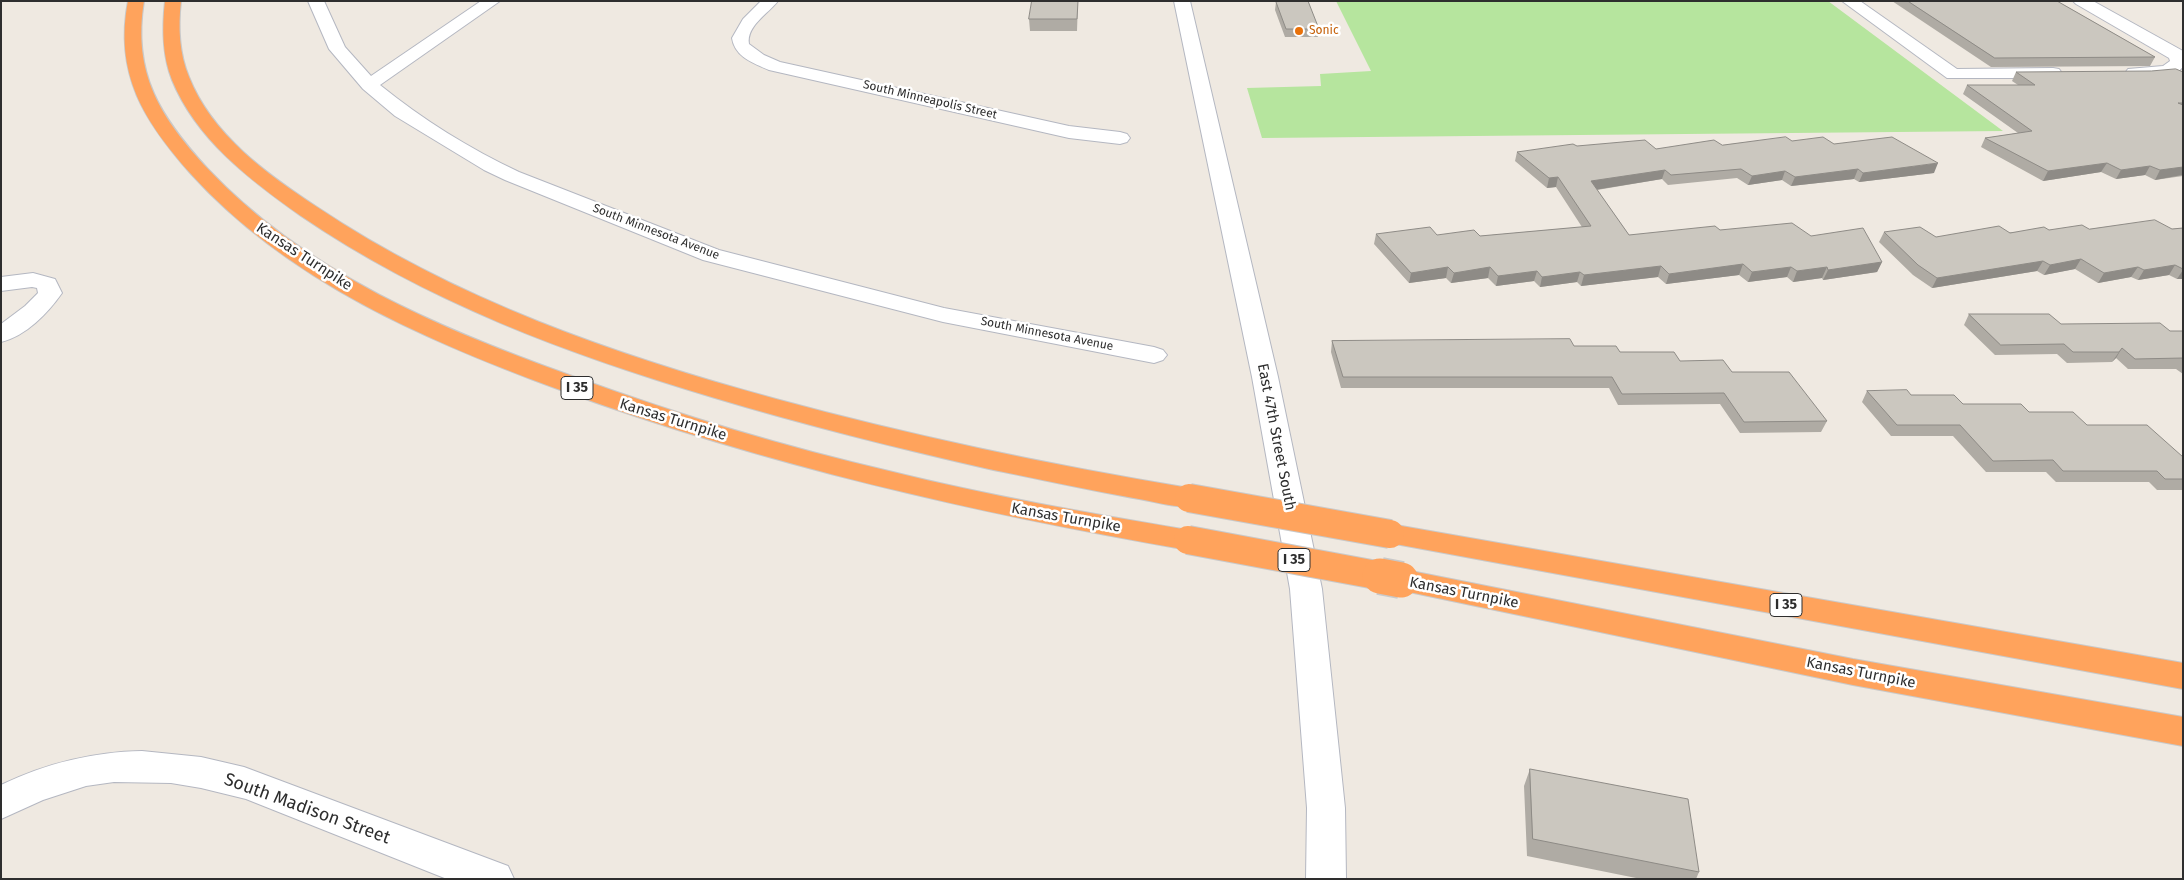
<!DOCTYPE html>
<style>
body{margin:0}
#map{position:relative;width:2184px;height:880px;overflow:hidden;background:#efe9e1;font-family:"Fira Sans",sans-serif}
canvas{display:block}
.frame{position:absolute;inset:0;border:2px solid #2e2e2e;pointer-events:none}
</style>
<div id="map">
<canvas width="2184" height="880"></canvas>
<div class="frame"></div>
</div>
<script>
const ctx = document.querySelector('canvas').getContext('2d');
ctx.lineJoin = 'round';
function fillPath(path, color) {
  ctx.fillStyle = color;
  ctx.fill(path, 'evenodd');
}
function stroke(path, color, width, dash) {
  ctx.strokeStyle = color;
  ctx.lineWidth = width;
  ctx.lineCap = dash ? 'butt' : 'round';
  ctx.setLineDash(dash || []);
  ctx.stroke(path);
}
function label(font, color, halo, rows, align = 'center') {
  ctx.font = font + ' "Fira Sans",sans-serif';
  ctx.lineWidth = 5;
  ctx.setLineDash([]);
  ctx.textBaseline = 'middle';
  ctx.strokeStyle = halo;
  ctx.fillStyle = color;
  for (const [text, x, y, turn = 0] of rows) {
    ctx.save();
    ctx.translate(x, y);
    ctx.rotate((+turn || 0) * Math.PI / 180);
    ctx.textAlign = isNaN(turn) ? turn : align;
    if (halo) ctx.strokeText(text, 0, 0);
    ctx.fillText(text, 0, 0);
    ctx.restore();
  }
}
fillPath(new Path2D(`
 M1336 1H1828L2003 131 1262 138 1247 88 1321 86 1320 74 1371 71Z`), '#b6e59e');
const minor = new Path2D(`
 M308 1H324L345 47 371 76 481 1H500L380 85C422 119 470 149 519 172L719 250 944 308 1154 347 1163 350 1167 355 1163 360 1154 363 943 322 703 260 505 180 484 170 395 116 363 89 329 49Z
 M761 1H778C768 14 746 26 749 44L764 55 780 62 1069 126 1120 132 1127 134 1130 138 1127 142 1120 144 1069 138 769 70C753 63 735 57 732 38L743 19Z
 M1842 1H1860L1957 69 2053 68 2059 69 2062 73 2059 77 2053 78H1947Z
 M2073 1H2093L2183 51V67C2180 70 2176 73 2173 75 2164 79 2137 79 2128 77L2125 73 2128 69 2163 66 2170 61 2169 58 2076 4Z
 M33 273 55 279 62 293C48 313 26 336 1 342V324L25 306 38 293 37 288 32 287 1 291V277Z
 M142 751 201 757 244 767 508 866 514 879H447L246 799 201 788 171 783 114 782 86 786 43 800 1 819V785C47 763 92 752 142 751Z`);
const secondary = new Path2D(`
 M1174 1H1190L1278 377 1322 589 1345 808 1346 879H1306L1307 808 1290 589 1252 377Z`);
const motorway = new Path2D(`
 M128 1H144C132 74 161 118 208 169 306 273 443 330 575 377 679 415 785 447 893 472 990 496 1089 513 1188 530L1199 533 1203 540 1199 547 1188 550C975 513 766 465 563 391 427 341 289 282 191 174 144 121 114 74 128 1Z
 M165 1H181C178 27 179 53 189 77 212 135 267 174 317 207 456 300 615 355 776 399 912 436 1050 465 1189 488L1199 491 1204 498 1199 505C1180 510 1158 502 1139 499 1089 490 1039 479 989 469 897 448 805 425 715 398 570 355 427 302 301 216 250 180 196 139 172 80 162 55 162 28 165 1Z
 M1390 524 2183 663V689L1379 541 1375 534 1379 527Z
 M1401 569 1853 659 2183 717V746L1853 685 1390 588 1385 580 1390 572Z`);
stroke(minor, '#b4b7c1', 2);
stroke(secondary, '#b4b7c1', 2);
stroke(motorway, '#c9c9c9', 2);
fillPath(minor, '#fff');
fillPath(secondary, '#fff');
fillPath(motorway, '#ffa35c');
const motorwayBridgeFar1 = new Path2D(`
 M1189 498 1390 534
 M1188 540 1387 577`);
const motorwayBridge = new Path2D(`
 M1380 576 1401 580`);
stroke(motorwayBridgeFar1, '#c9c9c9', 30, []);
stroke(motorwayBridge, '#c9c9c9', 38, []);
stroke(motorwayBridgeFar1, '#ffa35c', 28);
stroke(motorwayBridge, '#ffa35c', 35);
fillPath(new Path2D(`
 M1032 1H1078L1077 31H1030L1029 19Z
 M1892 1H2057L2155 57 2150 66 1991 67Z
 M1276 2 1319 29 1318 37H1285L1275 10Z
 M2016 72H2183V176L2155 180 2145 175 2116 179 2101 172 2043 181 1981 147 1985 138 2018 133 1963 94 1967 85H2018L2012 81Z
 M1792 141 1834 144 1934 173 1859 182 1854 179 1791 186 1782 180 1748 185 1737 178 1668 185 1662 179 1597 190 1629 235 1720 230 1811 236 1882 262 1877 272 1823 280 1822 278 1793 282 1787 277 1748 282 1739 275 1666 284 1658 277 1581 286 1577 282 1540 287 1534 281 1496 286 1488 278 1451 283 1446 278 1409 283 1374 244 1376 234 1480 236 1582 227 1556 187 1547 188 1515 161 1517 152 1577 146 1656 149Z
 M2183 228V279H2177L2169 275 2138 280 2131 277 2098 283 2075 269 2044 275 2037 271 1932 288 1913 275 1879 242 1884 232 1936 237 2049 230 2089 229H2172Z
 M1969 314 2061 324 2170 331H2183V374L2176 369H2128L2116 358 2112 362 2067 363 2057 354 1995 355 1964 325Z
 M1332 341 1574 346 1680 361 1732 372 1827 421 1821 432 1740 433 1720 404 1618 405 1609 388H1341L1331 352Z
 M1867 391 1911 395 1963 404 2029 412 2087 425 2183 457V490H2157L2149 482H2056L2046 472H1986L1953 436H1891L1862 402Z
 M1530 769 1699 872 1696 879H1641L1527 856 1524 786Z`), '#afaba4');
fillPath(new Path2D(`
 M1938 163 1934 173 1859 182 1863 173Z
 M2107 163 2101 172 2043 181 2048 171Z
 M2150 166 2145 175 2116 179 2121 170Z
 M2183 167V174L2182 175 2155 180 2160 170Z
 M1858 169 1854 179 1791 186 1795 177Z
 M1665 170 1662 179 1588 191 1591 181Z
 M1785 171 1782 180 1748 185 1752 176Z
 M1558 177 1556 187 1547 188 1549 178Z
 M2081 259 2075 269 2044 275 2050 265Z
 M2043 261 2037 271 1932 288 1937 278Z
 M1882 262 1877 272 1823 280 1828 270Z
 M1743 264 1739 275 1666 284 1669 274Z
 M2175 265 2169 275 2138 280 2144 270Z
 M1661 266 1658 277 1581 286 1584 275Z
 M1448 267 1446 278 1409 283 1411 273Z
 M1490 267 1488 278 1451 283 1454 273Z
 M1791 267 1787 277 1748 282 1752 272Z
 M1827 267 1822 278 1793 282 1797 271Z
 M2138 267 2131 277 2098 283 2104 273Z
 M2183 270V279H2177Z
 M1537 271 1534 281 1496 286 1498 276Z
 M1580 272 1577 282 1540 287 1542 277Z
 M2122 348 2116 358 2112 362 2119 352Z`), '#8e8b86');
const building = new Path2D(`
 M1032 1H1078L1077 19H1029Z
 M1308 1 1319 29H1286L1276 2Z
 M1908 1H2057L2155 57 1995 58Z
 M2176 69 2183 72V103H2178L2183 105V167L2160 170 2150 166 2121 170 2107 163 2048 171 1985 138 2032 131 1967 85H2035L2016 72 2151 71Z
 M1786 137 1792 141 1823 137 1834 144 1892 137 1938 163 1863 173 1858 169 1795 177 1785 171 1752 176 1741 169 1671 175 1665 170 1591 181 1629 235 1715 226 1720 230 1792 223 1811 236 1863 228 1882 262 1828 270 1827 267 1797 271 1791 267 1752 272 1743 264 1669 274 1661 266 1584 275 1580 272 1542 277 1537 271 1498 276 1490 267 1454 273 1448 267 1411 273 1376 234 1430 227 1437 235 1474 230 1480 236 1591 226 1558 177 1549 178 1517 152 1573 144 1577 146 1645 140 1656 149 1714 140 1722 145Z
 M2155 220 2172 229 2183 228V269L2175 265 2144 270 2138 267 2104 273 2081 259 2050 265 2043 261 1937 278 1918 265 1884 232 1920 227 1936 237 1999 226 2010 233 2044 227 2049 230 2082 225 2089 229Z
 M1969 314H2049L2061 324 2160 323 2170 331H2183V358L2135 359 2122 348 2119 352H2073L2064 344 2001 345Z
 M1570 339 1574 346H1616L1620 352H1674L1680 361 1723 360 1732 372H1789L1827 421 1744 422 1724 393 1622 394 1612 377H1343L1332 341Z
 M1907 390 1911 395H1954L1963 404H2021L2029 412H2073L2087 425H2147L2183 457V479H2165L2157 471H2063L2053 460 1993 461 1960 425H1897L1867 391Z
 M1530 769 1688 799 1699 872 1533 839Z`);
fillPath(building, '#cbc7bf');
stroke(building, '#8e8b86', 1);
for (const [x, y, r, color] of [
 [1299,31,5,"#e8710a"]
]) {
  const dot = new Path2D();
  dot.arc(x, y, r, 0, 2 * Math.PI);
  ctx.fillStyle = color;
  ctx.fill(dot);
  stroke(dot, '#fff', 2);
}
label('12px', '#c56008', '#fff', [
 ["Sonic",1309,31]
], 'left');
label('12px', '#2e2e2e', '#fff', [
 ["South Minneapolis Street",930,100,13],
 ["South Minnesota Avenue",656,232,21],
 ["South Minnesota Avenue",1047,334,11]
]);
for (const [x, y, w] of [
 [577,388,32],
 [1294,560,32],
 [1786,605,32]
]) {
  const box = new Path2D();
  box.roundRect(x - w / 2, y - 11.5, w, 23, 4);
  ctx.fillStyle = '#fff';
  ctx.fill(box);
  stroke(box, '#2e2e2e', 1);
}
label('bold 14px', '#2e2e2e', null, [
 ["I 35",577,388],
 ["I 35",1294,560],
 ["I 35",1786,605]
]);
label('15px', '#2e2e2e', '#fff', [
 ["Kansas Turnpike",304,257,33],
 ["Kansas Turnpike",673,420,17],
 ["East 47th Street South",1276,437,79],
 ["Kansas Turnpike",1066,518,10],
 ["Kansas Turnpike",1464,593,11],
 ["Kansas Turnpike",1861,673,11]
]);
label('18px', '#2e2e2e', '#fff', [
 ["South Madison Street",307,809,20]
]);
</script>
